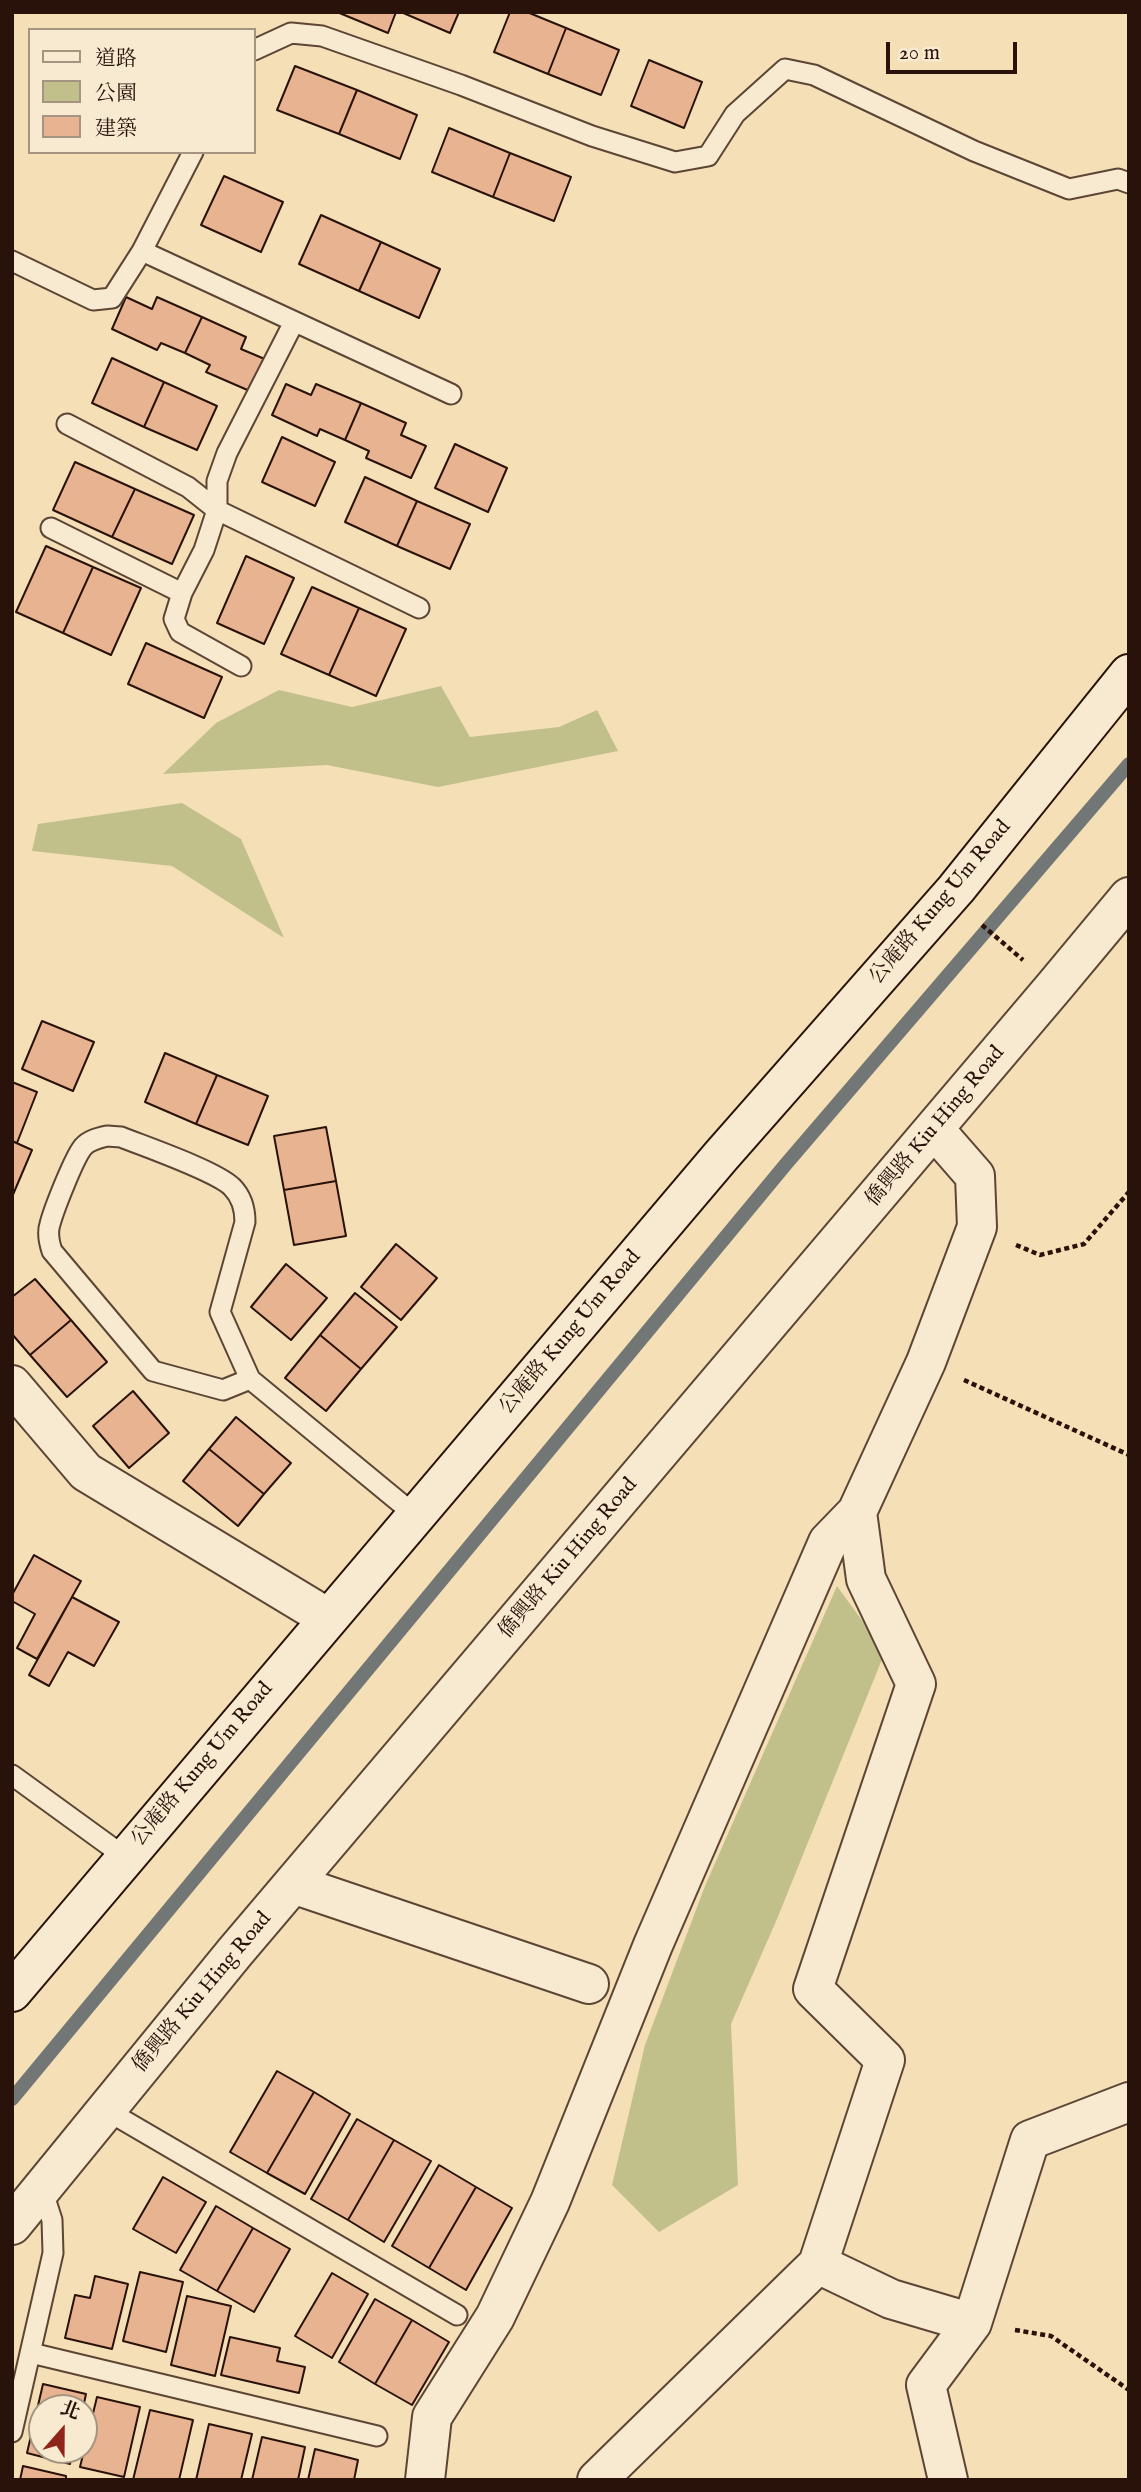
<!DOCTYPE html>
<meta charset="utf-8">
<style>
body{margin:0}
#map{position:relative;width:1141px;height:2492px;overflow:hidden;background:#f5dfb6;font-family:"IM FELL English","Noto Serif TC",serif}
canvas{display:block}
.frame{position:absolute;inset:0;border:14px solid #29120a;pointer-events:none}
.legend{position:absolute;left:28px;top:28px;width:228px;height:126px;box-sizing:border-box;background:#f8ead0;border:2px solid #a59481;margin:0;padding:9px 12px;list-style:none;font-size:21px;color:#29120a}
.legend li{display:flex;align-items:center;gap:14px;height:35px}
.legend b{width:35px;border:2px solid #a59481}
.north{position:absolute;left:28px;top:2394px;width:70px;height:70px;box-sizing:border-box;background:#f8ead0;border:2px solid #a59481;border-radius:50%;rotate:21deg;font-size:19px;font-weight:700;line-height:28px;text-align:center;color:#29120a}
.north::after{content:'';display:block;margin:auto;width:24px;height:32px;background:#8f2418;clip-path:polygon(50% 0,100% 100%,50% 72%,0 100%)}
.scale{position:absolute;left:886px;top:42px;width:131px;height:32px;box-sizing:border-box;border:4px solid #29120a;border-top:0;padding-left:9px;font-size:21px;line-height:24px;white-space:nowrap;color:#29120a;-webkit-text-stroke:5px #f8ead0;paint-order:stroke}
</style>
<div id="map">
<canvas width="1141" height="2492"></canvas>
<div class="frame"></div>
<ul class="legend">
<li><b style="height:9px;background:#f8ead0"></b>道路</li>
<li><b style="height:19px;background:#c1c08b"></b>公園</li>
<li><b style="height:19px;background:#e8b391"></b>建築</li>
</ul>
<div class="north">北</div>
<div class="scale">20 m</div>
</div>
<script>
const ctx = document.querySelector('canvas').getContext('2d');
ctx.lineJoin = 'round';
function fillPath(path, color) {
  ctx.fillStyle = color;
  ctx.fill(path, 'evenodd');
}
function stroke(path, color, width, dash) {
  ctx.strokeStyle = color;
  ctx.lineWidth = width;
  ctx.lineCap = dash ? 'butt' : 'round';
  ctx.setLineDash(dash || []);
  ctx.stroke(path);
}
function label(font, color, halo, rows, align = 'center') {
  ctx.font = font + ' "IM FELL English","Noto Serif TC",serif';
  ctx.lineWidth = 5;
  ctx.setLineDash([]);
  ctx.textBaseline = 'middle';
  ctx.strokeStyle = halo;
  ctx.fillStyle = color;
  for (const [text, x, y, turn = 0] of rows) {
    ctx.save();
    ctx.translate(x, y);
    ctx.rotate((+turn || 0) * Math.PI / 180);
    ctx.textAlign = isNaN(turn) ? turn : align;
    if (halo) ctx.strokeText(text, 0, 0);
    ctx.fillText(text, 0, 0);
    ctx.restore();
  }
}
fillPath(new Path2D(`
 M441 686 470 737 559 727 597 710 618 751 438 787 327 765 163 774 216 723 279 690 352 707Z
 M182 803 241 839 284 938 172 866 32 851 38 824Z
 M837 1586 885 1652 777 1919 731 2024 738 2185 659 2232 612 2185 645 2045 705 1886Z`), '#c1c08b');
stroke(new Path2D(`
 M12 2099 786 1164 1129 764`), '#727674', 14);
const building = new Path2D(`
 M337 12H396L388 33Z
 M401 12H459L450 33Z
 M510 12H527L566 28 548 74 494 52Z
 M566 28 619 50 601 95 548 74Z
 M649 60 702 82 684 128 631 106Z
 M295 66 357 90 339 134 277 110Z
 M357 90 417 115 400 159 339 134Z
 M449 128 510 153 493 197 432 172Z
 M510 153 571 177 554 221 493 197Z
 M224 176 283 202 261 252 201 225Z
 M321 215 381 242 359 291 299 264Z
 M381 242 440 269 419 318 359 291Z
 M126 297 152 309 157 297 202 317 185 353 161 343 157 350 112 329Z
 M202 317 246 337 241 349 267 360 252 392 206 372 210 365 185 353Z
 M112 358 164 382 144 427 92 403Z
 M164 382 217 406 197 450 144 427Z
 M286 384 311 395 316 384 361 403 345 440 320 429 317 436 272 415Z
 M361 403 406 423 401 435 426 446 411 478 366 458 369 451 345 440Z
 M282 437 335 462 315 506 262 482Z
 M455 444 507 468 488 512 435 488Z
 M75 462 135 489 112 537 53 510Z
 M365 477 417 501 397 546 345 522Z
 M135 489 194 515 172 564 112 537Z
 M417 501 470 524 450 569 397 546Z
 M46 546 93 567 63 633 16 612Z
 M246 556 294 578 264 644 217 623Z
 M93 567 141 588 111 655 63 633Z
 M312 587 359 608 329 675 281 654Z
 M359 608 406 629 376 696 329 675Z
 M146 643 222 677 204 718 128 684Z
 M42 1021 94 1042 73 1091 22 1069Z
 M165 1053 217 1075 196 1124 145 1102Z
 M217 1075 268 1096 248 1145 196 1124Z
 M12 1082 37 1092 17 1143 12 1141Z
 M326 1127 336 1181 284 1190 274 1136Z
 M12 1141 32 1150 12 1197Z
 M336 1181 346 1236 294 1245 284 1190Z
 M396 1244 437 1278 401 1320 361 1287Z
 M286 1264 327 1298 291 1340 251 1307Z
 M35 1279 71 1320 30 1355 12 1334V1297Z
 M355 1293 397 1327 361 1369 320 1335Z
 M71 1320 107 1362 67 1397 30 1355Z
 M320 1335 361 1369 326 1411 285 1378Z
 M133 1391 169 1433 129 1468 93 1426Z
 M236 1417 291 1463 264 1494 209 1449Z
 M209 1449 264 1494 238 1526 183 1481Z
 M34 1555 81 1581 37 1659 17 1648 35 1614 12 1601V1595Z
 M72 1597 119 1622 94 1666 68 1652 49 1686 29 1675Z
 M277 2071 314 2092 267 2173 230 2152Z
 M314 2092 350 2114 305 2194 267 2173Z
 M357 2119 394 2140 348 2220 311 2199Z
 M394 2140 431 2161 384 2242 348 2220Z
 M439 2165 476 2187 429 2268 392 2246Z
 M163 2177 206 2202 176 2253 133 2229Z
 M476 2187 512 2208 466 2290 429 2268Z
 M216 2206 253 2228 217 2291 180 2270Z
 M253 2228 290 2249 254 2312 217 2291Z
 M140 2272 183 2282 166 2352 123 2341Z
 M332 2273 368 2294 332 2358 295 2336Z
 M95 2276 128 2284 112 2349 65 2338 75 2295 90 2298Z
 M187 2296 231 2306 215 2376 171 2365Z
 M375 2299 412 2320 375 2384 339 2362Z
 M412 2320 449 2342 412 2405 375 2384Z
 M230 2337 280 2348 277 2361 305 2367 299 2393 221 2375Z
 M43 2384 86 2394 83 2408H42V2450H73L70 2464 27 2453Z
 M97 2397 140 2407 124 2477 80 2467Z
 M150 2410 193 2420 179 2480H133Z
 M209 2424 252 2434 241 2480H196Z
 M262 2437 305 2447 298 2480H252Z
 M315 2449 358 2460 354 2480H308Z
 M23 2466 66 2476V2480H20Z`);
fillPath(building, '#e8b391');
stroke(building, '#29120a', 2);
const lane = new Path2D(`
 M254 50 291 33 322 36 461 85 592 136 675 162 708 156 735 114 785 69 814 75 974 151 1069 189 1118 179 1129 183
 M142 251 451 394
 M12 261 93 300 112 298 142 251 193 152
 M67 424 188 487 217 510 419 608
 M51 528 182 593
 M241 666 180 632 174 619 182 593 204 550 217 510V481L227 453 294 322
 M107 1136 121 1137C146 1147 216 1171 232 1187 242 1197 245 1209 245 1222L220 1312 250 1379 223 1390 153 1371 52 1251C49 1242 47 1233 50 1224 54 1209 74 1158 83 1147 89 1140 98 1138 107 1136Z
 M250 1379 415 1515
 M12 1775 125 1857
 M106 2110 457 2315
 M31 2353 377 2436
 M12 2432 53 2253 52 2220 42 2189`);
const street = new Path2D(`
 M12 1385 86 1472 328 1618
 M293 1884 589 1984
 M12 2225 235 1952 1054 987 1129 897
 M818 2264 891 2299 972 2323
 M425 2480 432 2417 495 2317 550 2202 653 1945 828 1542 857 1512
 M597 2480 818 2264 885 2060 813 1989 916 1684 866 1579 857 1512 926 1362 977 1227 975 1176 934 1129
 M948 2480 926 2385 972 2323 1030 2140 1129 2102`);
const secondary = new Path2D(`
 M12 1992 721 1156 956 889 1129 674`);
stroke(lane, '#5c4535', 23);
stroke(street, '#5c4535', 42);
stroke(secondary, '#29120a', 42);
stroke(new Path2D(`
 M982 925 1023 960
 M1016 1245 1040 1255 1084 1244 1128 1193 1129 1195
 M964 1380 1129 1455
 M1015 2330 1051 2336 1129 2390`), '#29120a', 4.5, [5, 3.5]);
stroke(lane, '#f8ead0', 19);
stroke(street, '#f8ead0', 38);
stroke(secondary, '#f8ead0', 38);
label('21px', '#29120a', '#f8ead0', [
 ["公庵路 Kung Um Road",941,903,-50],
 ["僑興路 Kiu Hing Road",936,1127,-50],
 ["公庵路 Kung Um Road",571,1333,-50],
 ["僑興路 Kiu Hing Road",569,1559,-50],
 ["公庵路 Kung Um Road",203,1765,-50],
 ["僑興路 Kiu Hing Road",203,1993,-50]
]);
</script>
